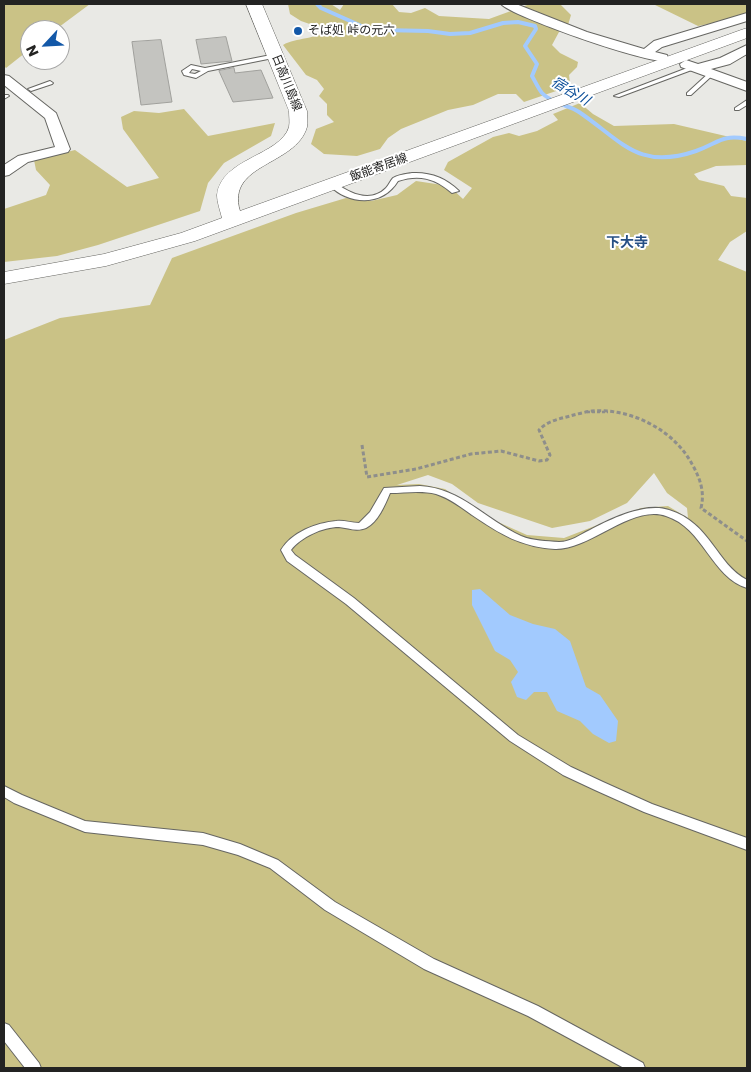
<!DOCTYPE html>
<meta charset="utf-8">
<style>
body{margin:0}
#map{position:relative;width:751px;height:1072px;overflow:hidden;background:#e9e9e5;font-family:Poppins,sans-serif}
canvas{display:block}
.frame{position:absolute;inset:0;border:5px solid #232322;pointer-events:none}
.north{position:absolute;left:20px;top:20px;width:50px;height:50px;box-sizing:border-box;background:#fff;border:1px solid #a7a7a7;border-radius:50%;rotate:245deg;font-size:14px;font-weight:700;line-height:20px;text-align:center;color:#232322}
.north::after{content:'';display:block;margin:auto;width:18px;height:22px;background:#1358a8;clip-path:polygon(50% 0,100% 100%,50% 72%,0 100%)}
</style>
<div id="map">
<canvas width="751" height="1072"></canvas>
<div class="frame"></div>
<div class="north">N</div>
</div>
<script>
const ctx = document.querySelector('canvas').getContext('2d');
ctx.lineJoin = 'round';
function fillPath(path, color) {
  ctx.fillStyle = color;
  ctx.fill(path, 'evenodd');
}
function stroke(path, color, width, dash) {
  ctx.strokeStyle = color;
  ctx.lineWidth = width;
  ctx.lineCap = dash ? 'butt' : 'round';
  ctx.setLineDash(dash || []);
  ctx.stroke(path);
}
function label(font, color, halo, rows, align = 'center') {
  ctx.font = font + ' Poppins,"Noto Sans JP",sans-serif';
  ctx.lineWidth = 4;
  ctx.setLineDash([]);
  ctx.textBaseline = 'middle';
  ctx.strokeStyle = halo;
  ctx.fillStyle = color;
  for (const [text, x, y, turn = 0] of rows) {
    ctx.save();
    ctx.translate(x, y);
    ctx.rotate((+turn || 0) * Math.PI / 180);
    ctx.textAlign = isNaN(turn) ? turn : align;
    if (halo) ctx.strokeText(text, 0, 0);
    ctx.fillText(text, 0, 0);
    ctx.restore();
  }
}
fillPath(new Path2D(`
 M4 4H90L55 30H30V49L6 68 4 66Z
 M288 4H331L340 10 344 4H392L399 12 411 13 425 8 439 16 489 19 530 4H560L571 15 568 25 559 32 552 45 560 53 578 62 577 67 569 75 570 83 562 89 524 102 516 94H498L473 105 448 110 401 129 388 138 380 149 357 156 324 154 311 144 316 129 334 122 327 115V104L319 96 324 89 317 80 306 75 283 45C297 37 315 40 327 30L301 21 290 14Z
 M653 4H747V14L729 20 698 26Z
 M580 103 593 114 614 126 674 124 747 141V165L716 166 694 174 699 180 724 186 731 196 747 198V231L730 242 718 260 747 272V1068H4V340L60 318 150 305 172 258 296 213 346 198 371 201 397 195 416 181 449 186 463 199 472 188 444 170 448 162 493 137 509 133 519 136 537 131 558 120 553 114ZM654 473 667 493 687 508 688 518 668 506 641 508 564 538 527 535 480 514 445 489 419 484 397 485 428 475 452 484 478 503 552 528 590 521 627 503Z
 M184 109 208 136 275 123 271 136 224 163 208 183 200 211 98 245 57 256 4 262V209L46 195 50 185 36 170 34 160 75 150 127 187 159 178 123 129 121 117 134 111 159 113Z`), '#cac286');
fillPath(new Path2D(`
 M480 589 510 615 533 624 555 629 570 641 586 687 600 695 618 721 616 741 609 743 593 734 580 721 557 711 547 692H534L526 700 517 697 511 682 518 672 510 660 495 651 472 605V590Z`), '#a2cafe');
stroke(new Path2D(`
 M317 4 321 8 366 28 382 30 428 31 450 34 470 33 503 23 518 22 535 26 536 29 525 46 537 64 532 76C535 81 538 88 542 93 551 103 568 105 579 112 622 141 638 171 696 151 719 143 721 134 747 139`), '#a2cafe', 4);
const building = new Path2D(`
 M226 37 232 61 201 64 196 40Z
 M161 40 172 102 141 105 132 42Z
 M234 68 235 73 261 70 273 98 233 102 219 71Z`);
fillPath(building, '#c4c4c0');
stroke(building, '#a0a09c', 1);
const lane = new Path2D(`
 M276 54 278 55V57L208 71 196 78 184 75 182 71 191 65 205 68ZM192 69 201 71 195 74 189 73Z
 M695 65 698 67 697 68 619 97 614 96Z
 M710 72 715 73 691 95H687V93Z
 M50 81 53 83 52 84 31 91 28 89Z
 M4 95H8L9 96 4 99Z
 M747 100V105L739 110H735V108Z
 M412 173C430 172 446 178 459 191L452 193C435 178 419 174 398 181 382 207 349 205 329 185L336 183C350 194 371 203 386 188 389 185 390 181 393 178 398 175 406 174 412 173Z
 M420 486C461 488 486 520 521 536 533 541 546 541 559 542 571 542 579 535 590 530 610 519 646 502 669 510 711 523 716 564 747 580V588C711 577 704 528 666 516 632 504 590 550 555 549 521 547 500 534 472 515 461 507 449 498 436 494 421 490 405 493 390 493 385 505 378 522 366 528 357 532 348 528 339 527 323 527 301 537 291 550L295 555 354 598 518 735 571 767 603 782 652 804 747 838V850L644 812 595 790 563 775 510 741 346 604 287 561 281 550C292 532 316 523 336 521 344 520 351 523 359 523L370 512 384 488Z
 M4 786 22 795 85 821 203 833 240 844 278 860 335 902 434 959 538 1006 643 1063 645 1068H624L528 1016 424 969 325 910 270 868 238 855 203 845 85 832 14 803 4 797Z
 M4 1023 9 1025 39 1063 41 1068H25L4 1041Z`);
const street = new Path2D(`
 M501 4H516L587 32 644 49 654 41 747 13V21L662 47 655 52 667 55 668 58 667 61C650 65 513 17 501 4Z
 M747 45V54L730 64 711 69 747 82V91L681 67 680 64 686 60 698 64 720 58Z
 M4 75 9 76 56 113 70 149 68 152 28 162 9 175 4 176V165L18 156 55 147 45 118 4 85Z`);
const primary = new Path2D(`
 M246 4H262L307 111C307 116 308 122 307 127 296 166 226 163 240 211L741 30 747 28V38L195 241 106 266 4 284V272L104 254 181 233 222 218C220 210 217 202 217 195 221 158 280 156 289 127 290 122 289 116 289 111Z`);
stroke(lane, '#666662', 2);
stroke(street, '#666662', 2);
stroke(primary, '#666662', 1);
stroke(new Path2D(`
 M587 412H608`), '#8e8e8b', 2.5, [3, 2]);
stroke(new Path2D(`
 M362 445 367 477 416 469 471 454 501 451 539 461 547 460 550 455 539 430C547 421 559 419 570 416 577 414 585 412 592 411 631 408 674 430 692 464 700 478 705 492 701 508L747 541`), '#8e8e8b', 3, [4, 2.5]);
fillPath(lane, '#fff');
fillPath(street, '#fff');
fillPath(primary, '#fff');
for (const [x, y, r, color] of [
 [298,31,5,"#1358a8"]
]) {
  const dot = new Path2D();
  dot.arc(x, y, r, 0, 2 * Math.PI);
  ctx.fillStyle = color;
  ctx.fill(dot);
  stroke(dot, '#fff', 2);
}
label('12px', '#232322', '#fff', [
 ["そば処 峠の元六",308,31]
], 'left');
label('12px', '#232322', '#fff', [
 ["日高川島線",286,83,68],
 ["飯能寄居線",379,168,-20]
]);
label('italic 14px', '#0d509a', '#fff', [
 ["宿谷川",570,92,31]
]);
label('bold 14px', '#264f84', '#fff', [
 ["下大寺",627,243]
]);
</script>
